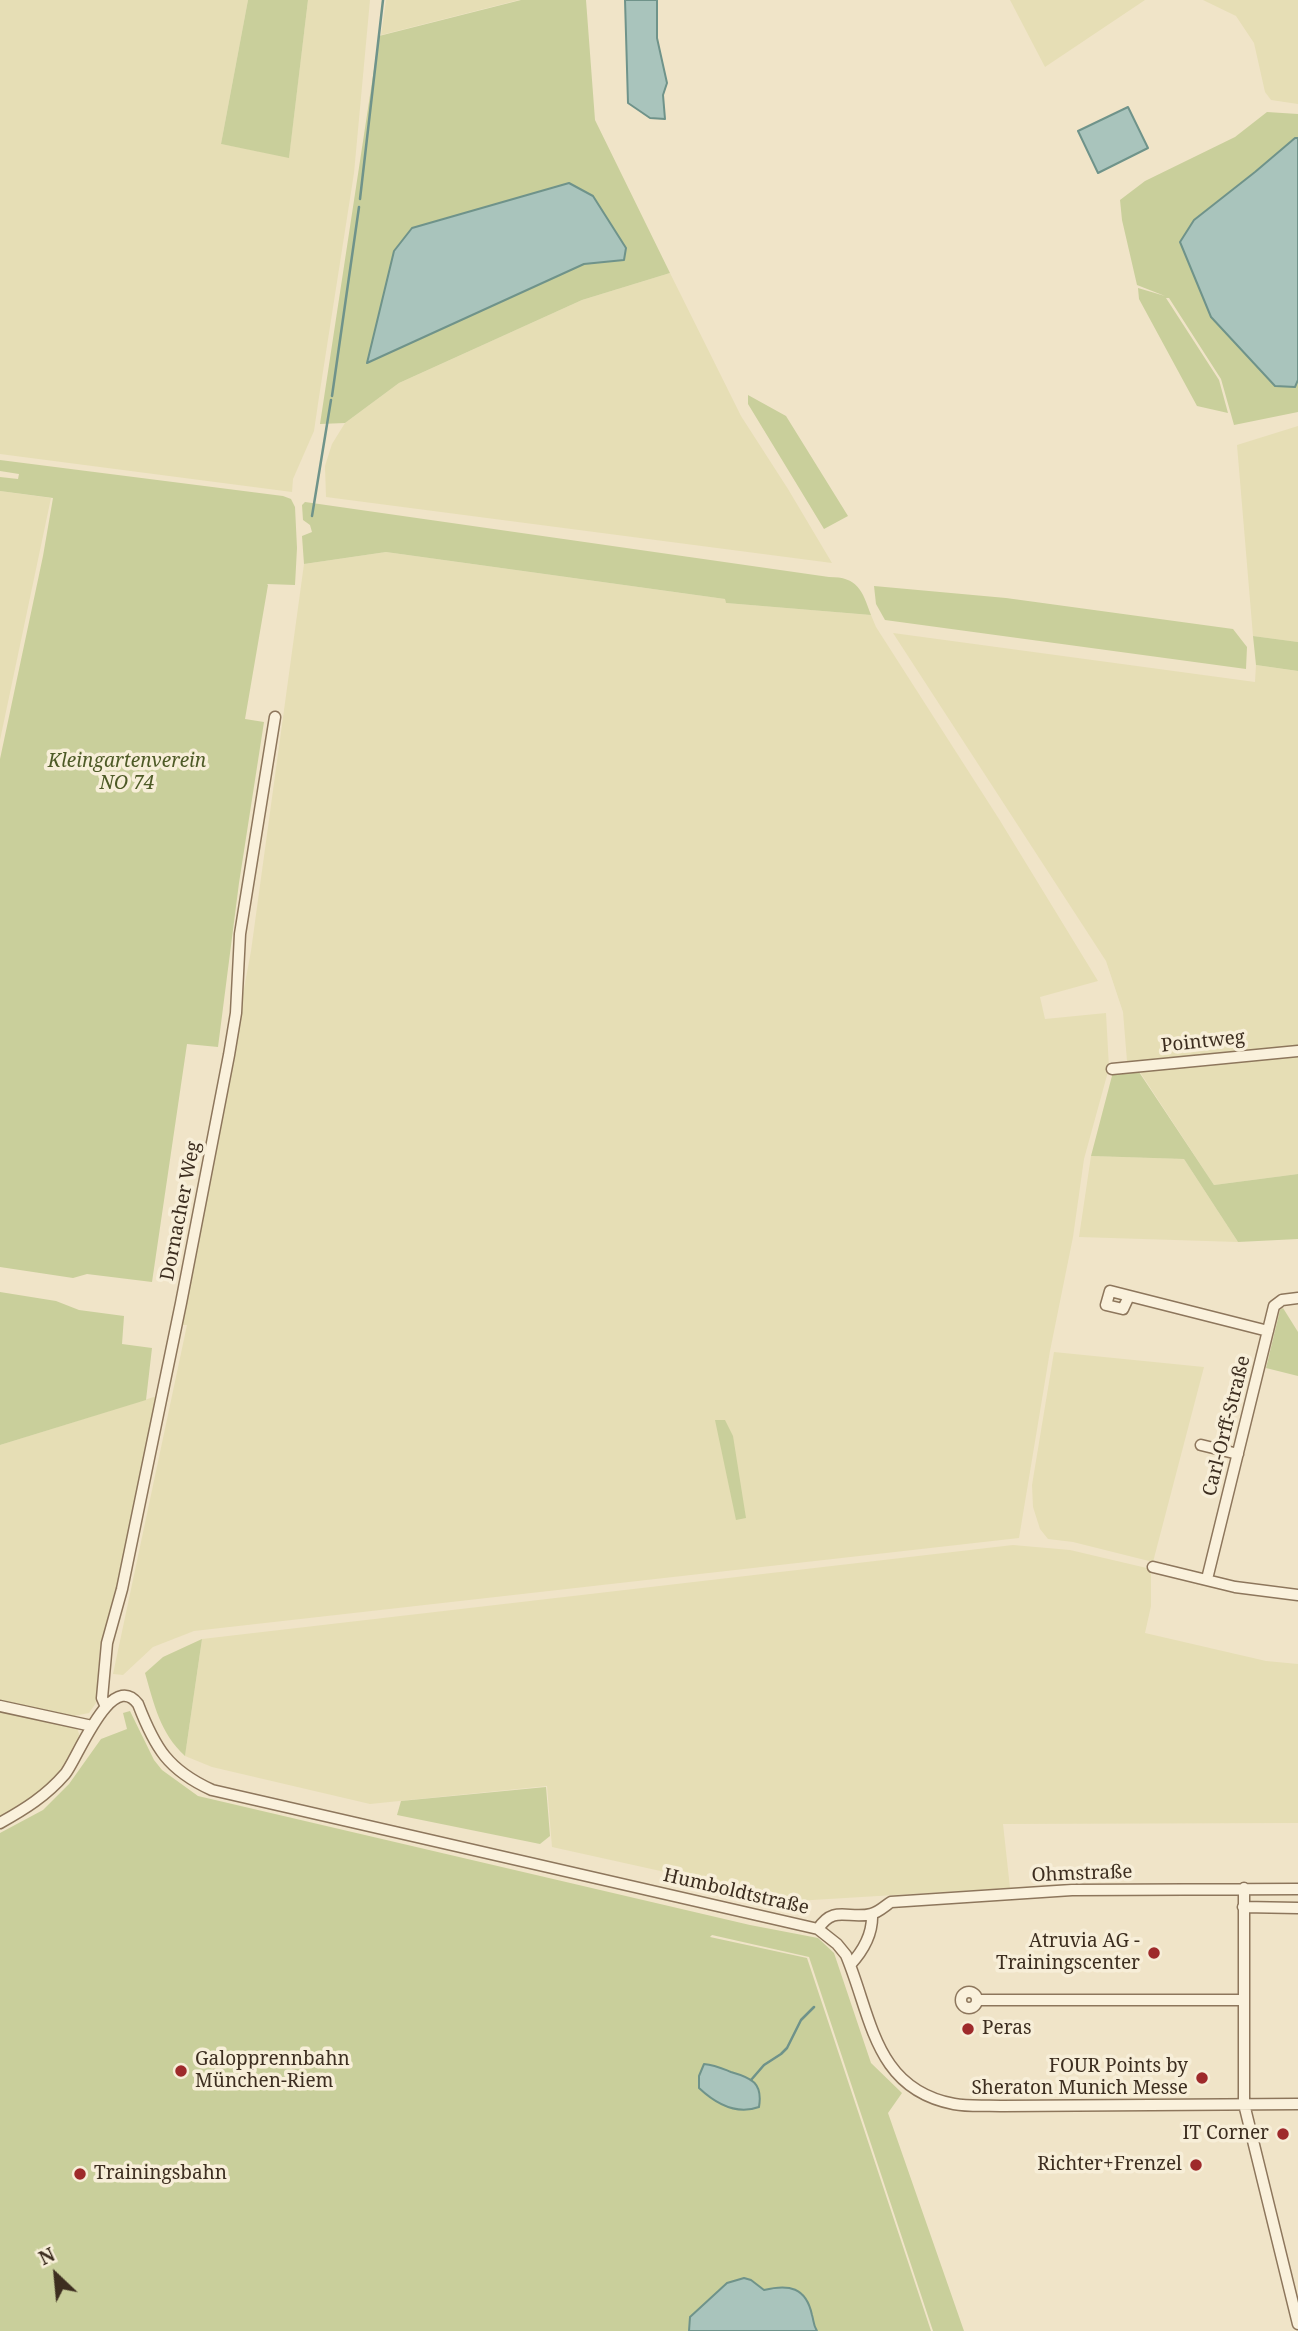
<!DOCTYPE html>
<meta charset="utf-8">
<style>
body{margin:0}
#map{position:relative;width:1298px;height:2331px;overflow:hidden;background:#f0e4c8;font-family:"Noto Serif",serif}
canvas{display:block}
.north{position:absolute;left:21px;top:2240px;width:70px;height:70px;-webkit-text-stroke:5px #f7eed8;paint-order:stroke;rotate:334deg;font-size:19px;font-weight:700;line-height:28px;text-align:center;color:#3d2e20}
.north::after{content:'';display:block;margin:auto;width:24px;height:32px;background:#3d2e20;clip-path:polygon(50% 0,100% 100%,50% 72%,0 100%)}
</style>
<div id="map">
<canvas width="1298" height="2331"></canvas>
<div class="north">N</div>
</div>
<script>
const ctx = document.querySelector('canvas').getContext('2d');
ctx.lineJoin = 'round';
function fillPath(path, color) {
  ctx.fillStyle = color;
  ctx.fill(path, 'evenodd');
}
function stroke(path, color, width, dash) {
  ctx.strokeStyle = color;
  ctx.lineWidth = width;
  ctx.lineCap = dash ? 'butt' : 'round';
  ctx.setLineDash(dash || []);
  ctx.stroke(path);
}
function label(font, color, halo, rows, align = 'center') {
  ctx.font = font + ' "Noto Serif",serif';
  ctx.lineWidth = 7;
  ctx.setLineDash([]);
  ctx.textBaseline = 'middle';
  ctx.strokeStyle = halo;
  ctx.fillStyle = color;
  for (const [text, x, y, turn = 0] of rows) {
    ctx.save();
    ctx.translate(x, y);
    ctx.rotate((+turn || 0) * Math.PI / 180);
    ctx.textAlign = isNaN(turn) ? turn : align;
    if (halo) ctx.strokeText(text, 0, 0);
    ctx.fillText(text, 0, 0);
    ctx.restore();
  }
}
fillPath(new Path2D(`
 M0 0H248L221 144 289 157 308 0H370L354 173 319 397 314 431 293 479 292 492 0 454Z
 M386 0H519L381 35Z
 M1010 0H1145L1045 67Z
 M1203 0H1298V104L1271 100 1265 92 1254 43 1236 16Z
 M670 273 741 416 788 489 832 563 326 497 325 466 332 444 345 423 399 383 582 300Z
 M1298 426V642L1253 636 1237 445Z
 M0 491 51 498 0 740Z
 M386 552 725 599 726 603 871 615 876 627 999 819 1098 981 1040 997 1045 1019 1106 1013 1109 1068 1084 1159 1073 1237 1050 1351 1019 1538 194 1631 153 1647 123 1675 113 1674 187 1325H181L251 951 304 564Z
 M893 633 1255 682 1256 665 1298 671V1174L1214 1185 1134 1063 1127 1061 1123 1012 1106 961Z
 M1091 1156 1184 1159 1238 1242 1079 1237Z
 M1054 1352 1204 1367 1153 1562 1073 1542 1048 1539 1040 1529 1033 1507 1032 1485Z
 M157 1396 115 1602 100 1647 96 1703 89 1713 74 1716 0 1700V1445Z
 M1013 1545 1070 1550 1151 1569V1606L1145 1633 1266 1661 1298 1664V1823L1003 1824 1010 1888 796 1901 552 1847 547 1786 370 1804 212 1767 185 1756 202 1639Z
 M0 1711 77 1728 80 1737 62 1771 35 1797 0 1818Z`), '#e6deb5');
fillPath(new Path2D(`
 M248 0H308L289 158 221 144Z
 M521 0H586L595 120 670 273 582 300 399 383 345 423 320 424 379 36ZM593 196 624 260 584 264 367 362Z
 M1267 112 1298 114V138H1295L1255 172 1295 387 1298 380V412L1234 425 1221 379 1169 298H1166L1219 380 1228 413 1197 406 1139 299 1138 288 1165 296 1137 285 1122 220 1120 200 1145 181 1235 137Z
 M748 395 786 416 848 516 824 529 748 404Z
 M0 460 283 496 291 499 295 507 297 548 295 585 267 584 268 585 245 719 264 722 239 883 218 1047 187 1044 152 1282 87 1274 73 1278 0 1267V759L43 556 53 498 0 491V477L18 479 19 474 0 471Z
 M305 502 829 577C858 577 862 590 871 615L726 603 725 599 386 552 304 564 302 536 312 532 310 525 303 520 302 505Z
 M874 586 1006 598 1233 629 1247 647 1246 669 885 620 876 604Z
 M1253 636 1298 642V671L1256 665Z
 M1137 1069 1214 1185 1298 1174V1239L1238 1242 1184 1159 1091 1156 1113 1072Z
 M0 1292 56 1301 79 1310 124 1316 122 1344 152 1348 146 1400 0 1445Z
 M1283 1308 1298 1332V1376L1266 1368 1280 1310Z
 M715 1420H725L733 1436 746 1518 736 1520Z
 M202 1639 185 1756C160 1733 154 1704 145 1673L163 1657Z
 M130 1711 154 1760 162 1770 198 1796 750 1925 818 1938 834 1953 871 2063 902 2093 888 2113 964 2331H933L809 1957 712 1935 710 1937 807 1958 931 2331H0V1833L43 1810 69 1784 101 1739 127 1729 123 1713Z
 M546 1787 550 1836 540 1844 397 1815 401 1801Z`), '#c9cf9b');
const water = new Path2D(`
 M625 0H657V38L667 83 663 95 665 119 650 118 628 103Z
 M1128 107 1148 148 1098 173 1078 131Z
 M1295 138H1298V380L1295 387 1275 386 1211 317 1180 242 1194 220 1255 172Z
 M569 183 593 196 626 248 624 260 584 264 367 363 394 251 412 228Z
 M704 2064C715 2065 721 2068 731 2072 752 2078 763 2083 759 2107 737 2115 716 2104 699 2088V2076Z
 M744 2278 751 2280 764 2290C789 2284 806 2287 812 2315 814 2321 813 2325 817 2331H689L690 2317 727 2283Z`);
fillPath(water, '#a9c4bc');
stroke(water, '#6f938a', 2);
stroke(new Path2D(`
 M360 199 383 0
 M332 396 359 207
 M312 516 331 400
 M751 2080 764 2065 781 2054 787 2048 801 2020 814 2007`), '#6f938a', 2.5);
const minor = new Path2D(`
 M1112 1069 1298 1051
 M1129 1296 1123 1309 1106 1305 1110 1291 1268 1331
 M1201 1445 1238 1454
 M1153 1567 1235 1587 1298 1595
 M1207 1579 1274 1306 1282 1300 1298 1298
 M0 1706 92 1726
 M106 1707 102 1698 107 1643 122 1589 181 1303 229 1055 236 1013 240 934 275 717
 M0 1823C25 1809 46 1796 65 1774 77 1760 111 1668 138 1704 155 1748 168 1770 212 1790L818 1929 837 1944 846 1955C872 2017 874 2089 954 2104 970 2107 987 2105 1003 2106L1298 2104
 M1244 1888V2104L1298 2324
 M1243 1907 1298 1908
 M818 1929C834 1904 849 1920 871 1914 878 1913 886 1905 891 1902L1072 1890 1298 1889
 M850 1965C863 1951 873 1934 872 1914
 M961 2000a8 8 0 1 1 16 0a8 8 0 1 1-16 0Z
 M977 2000H1244`);
stroke(minor, '#8d765c', 13);
stroke(minor, '#faf1dc', 10);
for (const [x, y, r, color] of [
 [1154,1953,7,"#9e2a2b"],
 [968,2029,7,"#9e2a2b"],
 [181,2071,7,"#9e2a2b"],
 [1202,2078,7,"#9e2a2b"],
 [1283,2134,7,"#9e2a2b"],
 [1196,2165,7,"#9e2a2b"],
 [80,2174,7,"#9e2a2b"]
]) {
  const dot = new Path2D();
  dot.arc(x, y, r, 0, 2 * Math.PI);
  ctx.fillStyle = color;
  ctx.fill(dot);
  stroke(dot, '#f7eed8', 2.5);
}
label('italic 19px', '#4d5a26', '#f7eed8', [
 ["Kleingartenverein",127,762],
 ["NO 74",127,784]
]);
label('19px', '#3d2e20', '#f7eed8', [
 ["Pointweg",1203,1042,-6],
 ["Dornacher Weg",181,1211,-79],
 ["Carl-Orff-Straße",1227,1426,-76],
 ["Ohmstraße",1082,1874,-2],
 ["Humboldtstraße",736,1892,13]
]);
label('19px', '#3d2e20', '#f7eed8', [
 ["Atruvia AG -",1140,1942],
 ["Trainingscenter",1140,1964],
 ["Peras",982,2029,"left"],
 ["Galopprennbahn",195,2060,"left"],
 ["München-Riem",195,2082,"left"],
 ["FOUR Points by",1188,2067],
 ["Sheraton Munich Messe",1188,2089],
 ["IT Corner",1269,2134],
 ["Richter+Frenzel",1182,2165],
 ["Trainingsbahn",94,2174,"left"]
], 'right');
</script>
